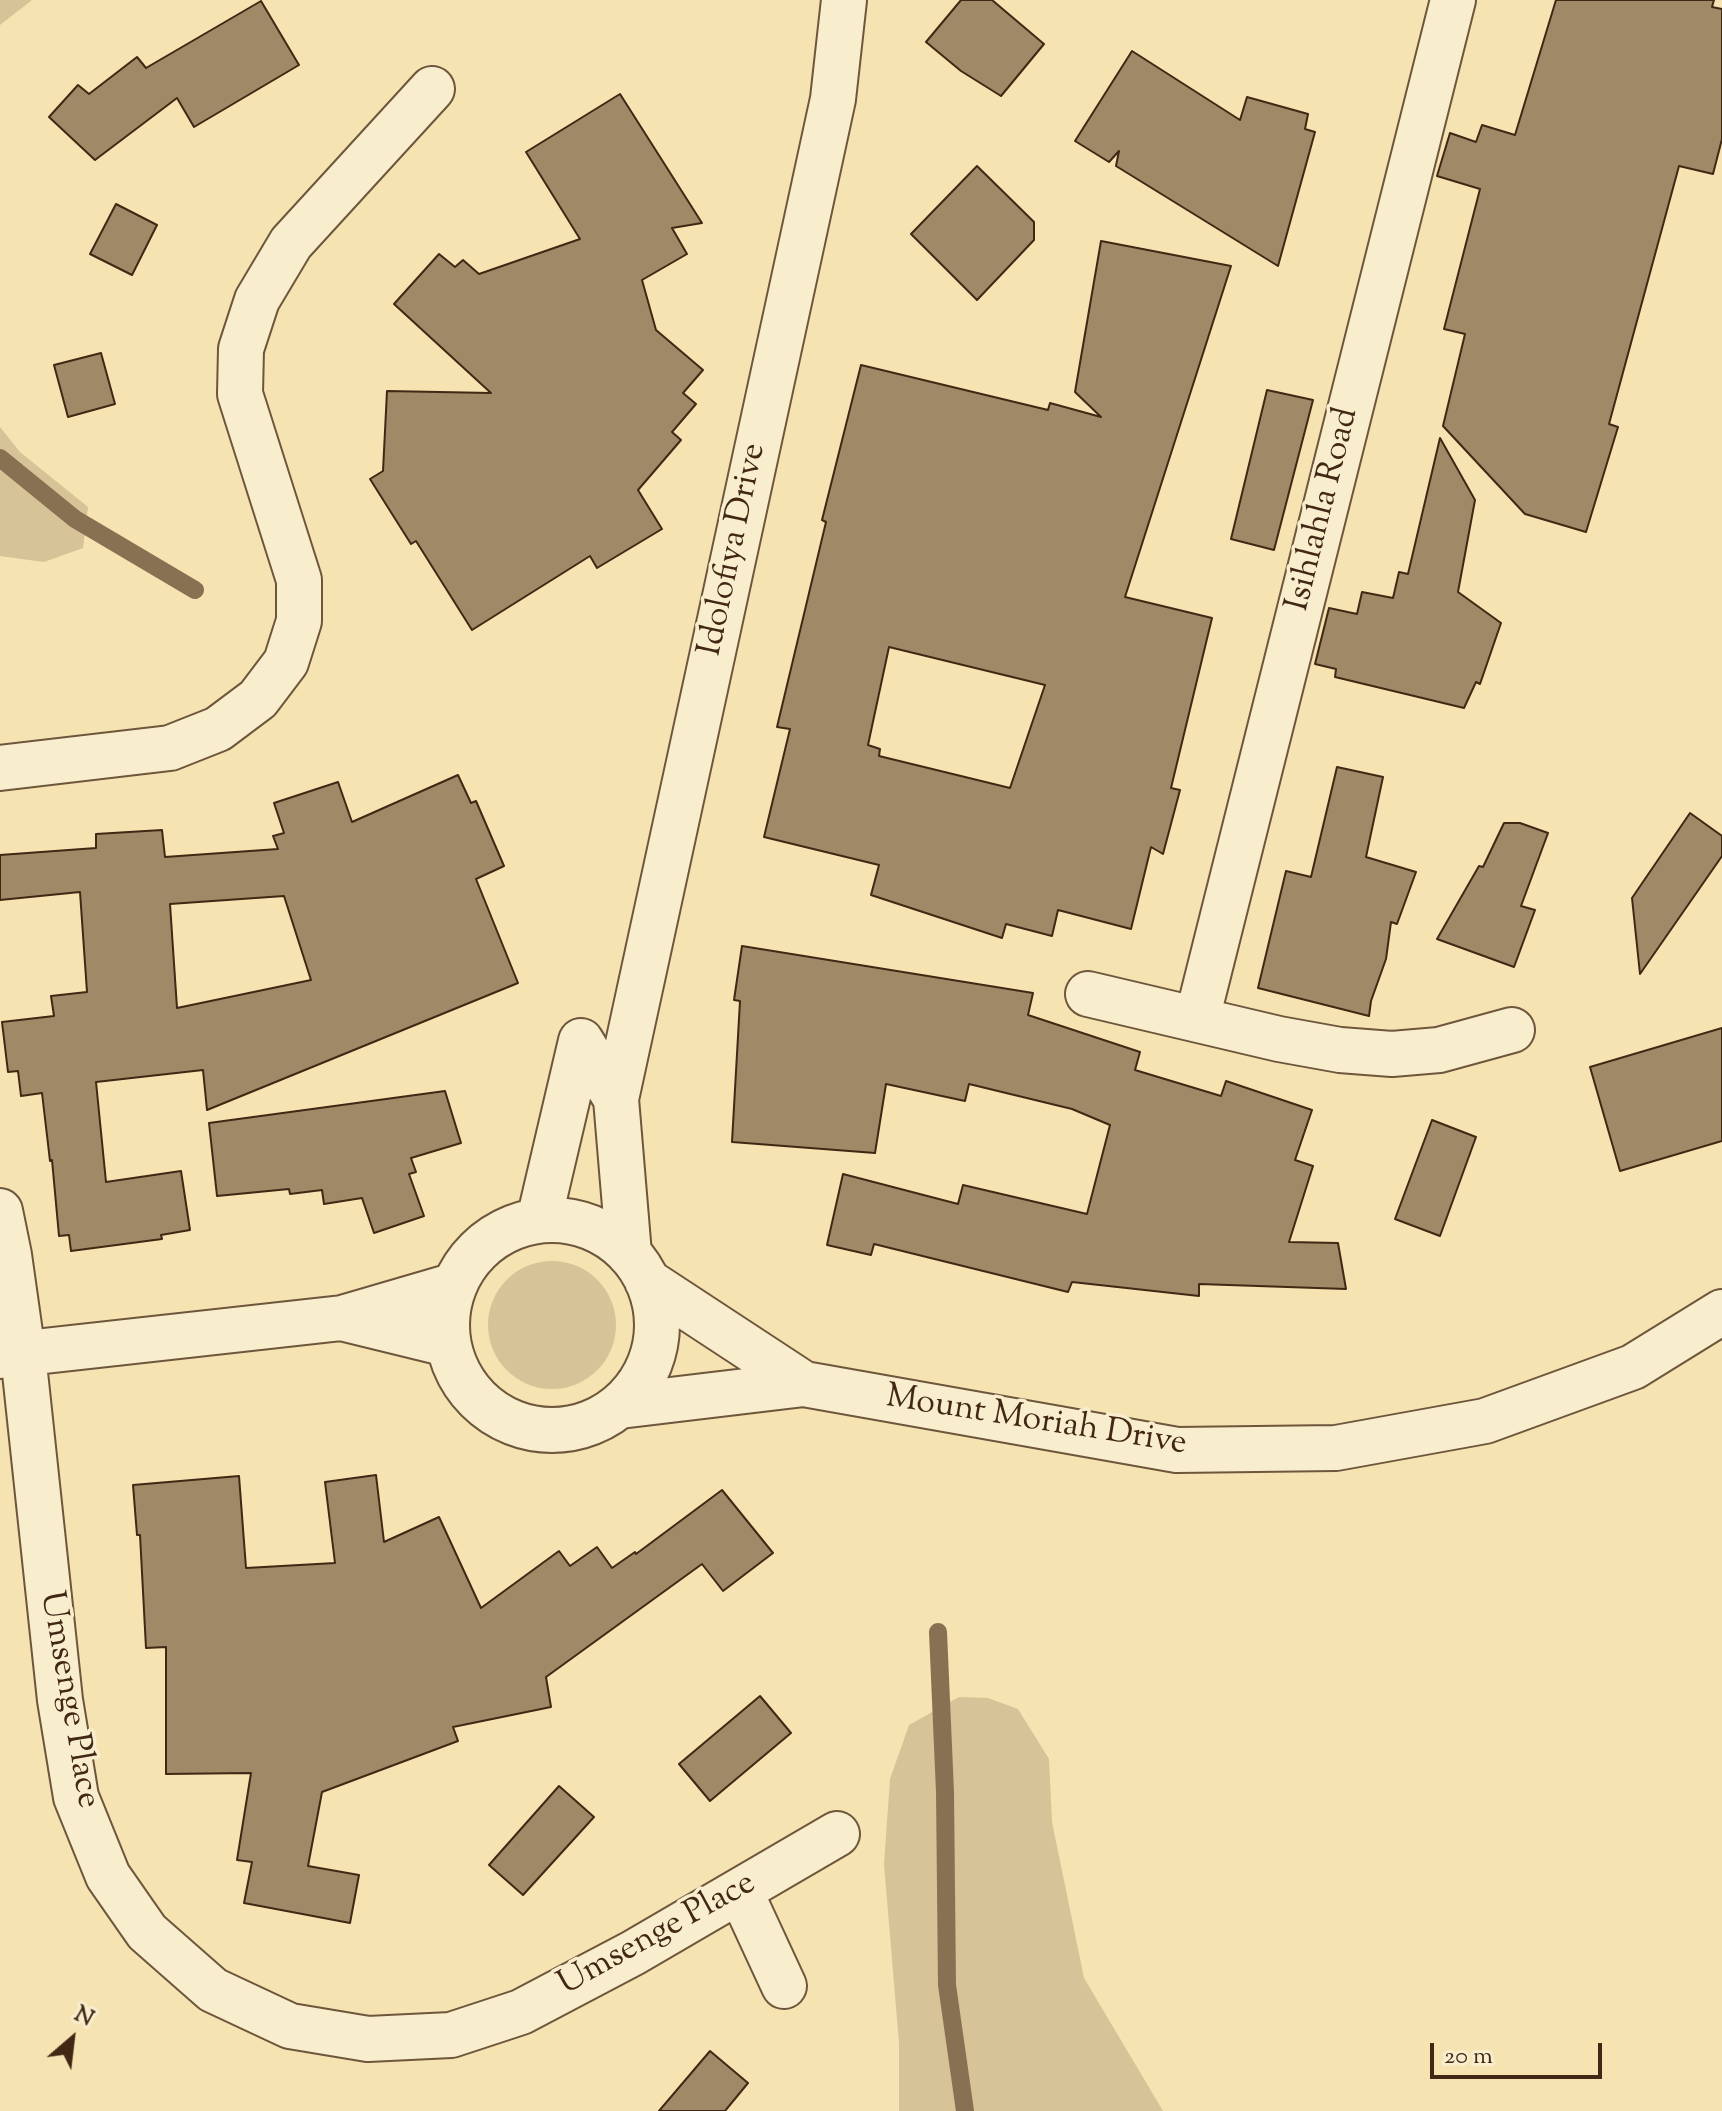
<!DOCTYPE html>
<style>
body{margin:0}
#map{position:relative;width:1722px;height:2111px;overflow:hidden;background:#f5e3b2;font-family:"Sorts Mill Goudy",serif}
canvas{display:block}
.north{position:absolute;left:32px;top:1999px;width:80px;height:80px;-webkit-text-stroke:6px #f8edcd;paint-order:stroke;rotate:28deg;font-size:22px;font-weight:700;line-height:32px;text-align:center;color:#412714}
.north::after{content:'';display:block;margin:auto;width:28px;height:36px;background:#412714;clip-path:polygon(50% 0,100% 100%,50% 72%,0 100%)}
.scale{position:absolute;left:1430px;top:2043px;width:172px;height:36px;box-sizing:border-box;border:4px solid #412714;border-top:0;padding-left:10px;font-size:24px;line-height:28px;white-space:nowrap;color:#412714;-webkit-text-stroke:6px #f8edcd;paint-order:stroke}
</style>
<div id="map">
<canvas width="1722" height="2111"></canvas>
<div class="north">N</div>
<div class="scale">20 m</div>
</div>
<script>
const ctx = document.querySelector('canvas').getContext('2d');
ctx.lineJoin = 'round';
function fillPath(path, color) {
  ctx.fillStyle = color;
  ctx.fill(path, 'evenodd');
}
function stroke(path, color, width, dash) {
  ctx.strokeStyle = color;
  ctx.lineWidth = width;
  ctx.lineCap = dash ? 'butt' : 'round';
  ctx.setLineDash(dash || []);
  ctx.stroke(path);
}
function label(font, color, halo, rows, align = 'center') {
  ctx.font = font + ' "Sorts Mill Goudy",serif';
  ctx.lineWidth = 7;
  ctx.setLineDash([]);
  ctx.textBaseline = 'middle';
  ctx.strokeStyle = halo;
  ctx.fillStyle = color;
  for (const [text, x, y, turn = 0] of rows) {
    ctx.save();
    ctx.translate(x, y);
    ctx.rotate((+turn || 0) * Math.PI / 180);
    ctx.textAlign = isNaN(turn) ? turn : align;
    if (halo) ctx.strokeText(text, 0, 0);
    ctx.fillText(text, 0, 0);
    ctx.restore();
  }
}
fillPath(new Path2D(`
 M0 0H32L0 25Z
 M0 427 20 452 88 507 83 548 44 562 0 556Z
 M488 1325a64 64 0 1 1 128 0a64 64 0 1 1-128 0Z
 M959 1697 988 1698 1018 1709 1049 1759 1052 1822 1084 1978 1163 2111H899V2043L884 1864 890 1779 909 1725Z`), '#d6c397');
stroke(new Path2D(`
 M0 458 75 519 195 590
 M938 1632 945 1792 947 1985 965 2111`), '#887152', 18);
const building = new Path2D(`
 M961 0H992L1044 44 1001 96 961 71 926 42Z
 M1556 0H1714L1712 7 1722 9V139L1713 174 1679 166 1609 424 1618 427 1586 532 1525 514 1443 426 1465 334 1444 329 1480 189 1437 176 1450 133 1476 142 1482 125 1515 135Z
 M261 1 299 65 194 127 177 98 95 160 49 117 78 85 89 94 137 57 146 68Z
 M1132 51 1240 120 1247 97 1308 114 1305 129 1315 132 1278 266 1116 166 1119 151 1109 162 1075 141Z
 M620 94 702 223 672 228 687 254 642 280 656 330 703 370 683 393 696 404 672 432 681 440 638 490 662 529 597 568 590 556 472 630 416 541 411 544 370 479 383 471 387 391 491 393 394 304 439 254 455 267 463 260 479 274 580 239 526 152Z
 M977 166 1034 222V240L977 300 911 234Z
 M116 204 157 225 132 275 90 254Z
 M1101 241 1231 266 1125 597 1212 618 1171 788 1180 790 1163 854 1151 847 1131 929 1058 910 1052 936 1006 924 1002 938 871 895 879 865 764 837 790 729 777 727 826 522 822 520 861 365 1048 410 1050 403 1101 417 1075 392ZM889 647 1045 685 1010 788 879 756 880 749 868 745Z
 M101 353 115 404 68 417 54 365Z
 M1267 390 1313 400 1274 550 1231 539Z
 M1440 438 1475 500 1458 592 1501 623 1480 684 1476 682 1464 708 1335 677 1336 669 1315 664 1329 608 1357 614 1362 592 1393 598 1399 572 1408 574Z
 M1337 767 1383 777 1366 857 1416 872 1397 924 1391 922 1386 959 1371 1001 1369 1016 1258 988 1286 871 1311 877Z
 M458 775 471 803 476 801 504 866 476 879 518 983 207 1110 203 1070 96 1082 106 1182 181 1171 190 1230 161 1235 162 1239 71 1251 69 1235 59 1236 52 1160 50 1161 42 1093 21 1096 18 1071 8 1072 2 1022 54 1016 51 996 87 992 80 892 0 900V855L96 848V834L162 830 165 857 278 849 273 836 284 833 274 803 338 782 352 822ZM284 896 311 980 177 1008 170 904Z
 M1690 813 1722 836V856L1640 974 1632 898Z
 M1504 823H1520L1548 833 1521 906 1535 910 1514 967 1437 939 1479 866 1483 867Z
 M742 946 1033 993 1028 1015 1140 1052 1135 1070 1221 1096 1226 1081 1312 1110 1295 1160 1313 1166 1289 1242 1338 1243 1346 1289 1199 1284V1296L1072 1282 1068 1292 874 1244 871 1255 827 1245 843 1174 958 1204 963 1185 1087 1214 1110 1125 1072 1109 969 1084 965 1101 886 1084 875 1153 732 1142 740 1001 734 1000Z
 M1722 1028V1141L1620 1171 1590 1067Z
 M445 1091 461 1143 411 1158 416 1172 409 1174 424 1216 374 1233 362 1198 324 1204 322 1190 290 1194 289 1189 217 1196 209 1123Z
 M1432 1120 1476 1137 1440 1236 1395 1219Z
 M376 1475 384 1542 439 1517 481 1608 559 1551 570 1566 597 1547 612 1568 635 1552 636 1554 722 1490 773 1553 723 1591 702 1564 546 1677 551 1707 453 1727 458 1741 322 1792 308 1866 359 1875 350 1923 244 1903 252 1862 237 1860 251 1773 166 1774V1647L146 1648 140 1535H137L133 1485 239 1476 246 1568 335 1563 325 1482Z
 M760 1696 791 1733 710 1801 679 1764Z
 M559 1786 594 1817 523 1895 489 1865Z
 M710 2051 748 2083 725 2111H659Z`);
fillPath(building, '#9f8966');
stroke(building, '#412714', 2);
const minor = new Path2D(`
 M0 768 170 748 218 729 258 699 286 662 299 621V580L240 394 241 349 257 300 291 243 432 89
 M1088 994 1279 1039 1340 1050 1392 1054 1439 1050 1512 1030
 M1197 1019 1453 0
 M0 1211 9 1255 23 1354 60 1700 76 1797 108 1876 147 1932 213 1990 290 2026 368 2039 451 2035 521 2012 633 1953 837 1834
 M539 1220 581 1041 616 1099
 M447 1325a105 105 0 1 1 210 0a105 105 0 1 1-210 0Z
 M629 1254 616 1099 833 99 844 0
 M647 1281 804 1384
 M345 1319 447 1344
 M0 1356 342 1318 455 1285
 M620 1406 804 1384 1177 1450 1336 1448 1485 1421 1633 1367 1722 1312
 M740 1891 784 1986`);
stroke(minor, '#6e563c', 48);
stroke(minor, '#f8edcd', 44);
label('34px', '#412714', '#f8edcd', [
 ["Isihlahla Road",1325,510,-76],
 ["Idolofiya Drive",735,550,-78],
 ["Mount Moriah Drive",1036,1423,9],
 ["Umsenge Place",67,1700,80],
 ["Umsenge Place",658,1936,-29]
]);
</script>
